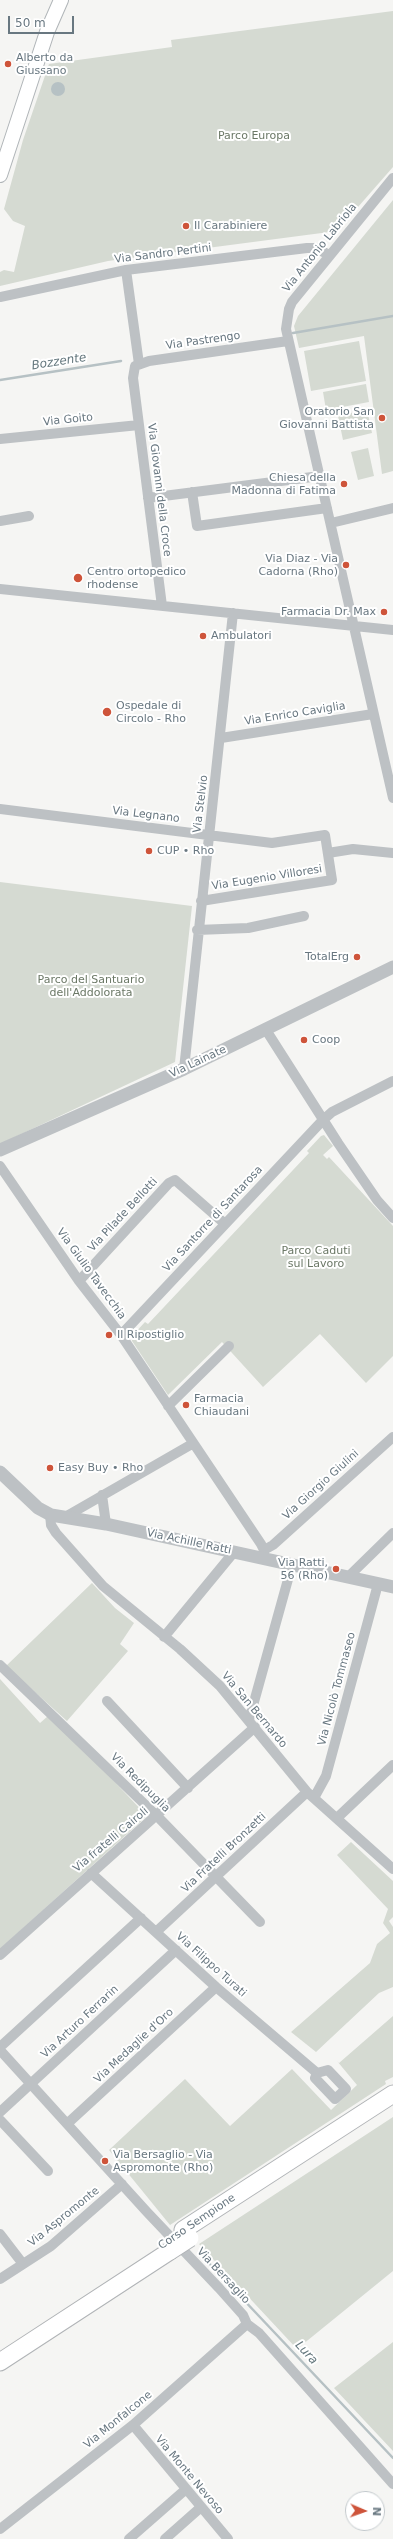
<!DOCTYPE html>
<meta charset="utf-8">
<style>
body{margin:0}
#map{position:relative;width:393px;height:2539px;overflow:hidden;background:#f5f5f3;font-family:"DejaVu Sans",sans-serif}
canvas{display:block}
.north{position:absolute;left:345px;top:2491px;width:40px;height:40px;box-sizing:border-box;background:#fff;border:1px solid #c3c9cc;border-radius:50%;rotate:92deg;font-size:11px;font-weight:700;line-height:16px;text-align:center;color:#687780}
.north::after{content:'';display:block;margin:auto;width:14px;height:18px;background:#ce543a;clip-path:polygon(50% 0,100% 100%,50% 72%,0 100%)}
.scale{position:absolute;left:8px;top:16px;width:66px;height:18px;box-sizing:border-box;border:2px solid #687780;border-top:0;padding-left:5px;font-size:12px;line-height:14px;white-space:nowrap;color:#687780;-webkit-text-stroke:3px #fff;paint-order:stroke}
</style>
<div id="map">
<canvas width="393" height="2539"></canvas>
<div class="north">N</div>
<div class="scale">50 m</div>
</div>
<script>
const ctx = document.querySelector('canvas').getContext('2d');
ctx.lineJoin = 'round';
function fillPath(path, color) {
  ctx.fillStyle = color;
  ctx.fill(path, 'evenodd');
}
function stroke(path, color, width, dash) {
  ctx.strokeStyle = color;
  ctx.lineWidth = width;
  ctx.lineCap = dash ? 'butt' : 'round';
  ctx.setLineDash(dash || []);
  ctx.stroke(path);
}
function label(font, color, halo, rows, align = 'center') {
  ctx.font = font + ' "DejaVu Sans",sans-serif';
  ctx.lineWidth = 4;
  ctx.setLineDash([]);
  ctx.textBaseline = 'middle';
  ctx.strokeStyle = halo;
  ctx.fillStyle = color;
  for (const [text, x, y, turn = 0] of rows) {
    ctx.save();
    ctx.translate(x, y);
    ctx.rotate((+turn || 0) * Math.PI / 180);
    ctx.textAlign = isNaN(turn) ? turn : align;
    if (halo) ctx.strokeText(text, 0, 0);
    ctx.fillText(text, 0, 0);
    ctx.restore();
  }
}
fillPath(new Path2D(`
 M393 11V167L337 231 108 261 0 286V272L4 270 14 272 25 226 13 221 4 209 23 140 49 64 172 47 171 40Z
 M393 200V471L382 474 364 336 299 348 294 326 298 316Z
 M359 341 366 381 311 391 304 351Z
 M366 384 369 402 326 410 323 392Z
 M367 409 372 433 343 440 338 416Z
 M368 448 374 476 358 480 351 452Z
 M0 882 192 906 175 1062 0 1144Z
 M324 1135 333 1146 323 1155 327 1159 329 1157 393 1226V1356L366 1383 320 1334 263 1387 222 1342 168 1395 132 1341V1336L145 1322 148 1324 309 1153 307 1151 321 1136Z
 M92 1583 115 1608 134 1623 120 1644 128 1651 67 1721 6 1666Z
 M0 1679 40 1723 48 1716 73 1738 147 1816 0 1949Z
 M351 1842 393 1881V1917L389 1921 393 1927V1987L379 1993 316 2052 291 2032 370 1963 377 1944 390 1933 383 1923 388 1909 337 1855Z
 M393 2016V2077L385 2081 386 2084 170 2225 109 2150 185 2079 230 2126 292 2069 331 2110 357 2085 337 2061 339 2063Z
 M393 2117V2271L297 2349 199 2244Z
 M393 2342V2451L334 2388Z`), '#d5dad2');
fillPath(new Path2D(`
 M51 89a7 7 0 1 1 14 0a7 7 0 1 1-14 0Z`), '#b6c1c4');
stroke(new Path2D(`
 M293 333 393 316
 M0 380 121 361
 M206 2260 393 2458`), '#b6c1c4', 2.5);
const secondary = new Path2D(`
 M0 175 47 32 61 0`);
const trunk = new Path2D(`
 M183 2230 393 2094
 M0 2362 170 2251`);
stroke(secondary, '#b0b5b8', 16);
stroke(trunk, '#b1b4b7', 19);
stroke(new Path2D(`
 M393 178 292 302 289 309 286 329 393 798
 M126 270 139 364
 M0 297 126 270 307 248H316L329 255
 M0 439 139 425
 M192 492 197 526 327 508
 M148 498 320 476
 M0 521 29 516
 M331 523 393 508
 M0 589 393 630
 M162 606 133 378 135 366 149 361 288 341
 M221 738 373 714
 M0 809 272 843 325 835 332 880 201 901
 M328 853 353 849 393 853
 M197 930 248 928 304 916
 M266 1030 338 1143 377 1200 393 1218
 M184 1069 233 613
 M0 1166 79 1281 121 1335 261 1544 264 1550 262 1558
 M79 1281 169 1183 175 1180 224 1223
 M121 1335 323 1120 332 1112 393 1081
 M168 1406 229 1346
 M102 1495 106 1524
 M50 1514 51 1525 56 1533 103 1586 180 1649 220 1686 307 1792 393 1869
 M65 1517 192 1444
 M264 1550 273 1545 393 1437
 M348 1577 393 1533
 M164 1637 234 1552
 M0 1665 158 1817 260 1922
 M107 1701 188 1788
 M249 1720 292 1565
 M314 1798 326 1776 378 1584
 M337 1818 393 1765
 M91 1873 216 1987 317 2073 315 2078 335 2099 346 2089 328 2070 317 2073
 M156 1932 307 1792
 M0 1955 255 1727
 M0 2047 141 1918
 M0 2050 147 2212 219 2288 243 2315 247 2324 259 2333 393 2484
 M0 2112 176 1950
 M0 2120 48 2171
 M68 2123 216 1987
 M0 2234 23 2264
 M0 2279 51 2246 122 2184
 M133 2425 228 2539
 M0 2529 133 2425 247 2324
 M129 2539 185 2490
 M165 2539 200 2508`), '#bdc1c4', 10);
stroke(new Path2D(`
 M0 1150 184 1069 393 967
 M0 1472 38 1508 51 1515 106 1524 393 1587`), '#bdc1c4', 13);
stroke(secondary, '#fff', 14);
stroke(trunk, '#fff', 17);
const trunkBridge = new Path2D(`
 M170 2251 190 2238`);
stroke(trunkBridge, '#b1b4b7', 19, []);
stroke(trunkBridge, '#fff', 17);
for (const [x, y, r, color] of [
 [8,64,4,"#ce543a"],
 [186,226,4,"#ce543a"],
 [382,418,4,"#ce543a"],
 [344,484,4,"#ce543a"],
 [346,565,4,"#ce543a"],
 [78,578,5,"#ce543a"],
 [384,612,4,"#ce543a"],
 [203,636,4,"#ce543a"],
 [107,712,5,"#ce543a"],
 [149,851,4,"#ce543a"],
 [357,957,4,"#ce543a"],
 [304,1040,4,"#ce543a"],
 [109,1335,4,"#ce543a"],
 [186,1405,4,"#ce543a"],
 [50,1468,4,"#ce543a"],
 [336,1569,4,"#ce543a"],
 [105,2161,4,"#ce543a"]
]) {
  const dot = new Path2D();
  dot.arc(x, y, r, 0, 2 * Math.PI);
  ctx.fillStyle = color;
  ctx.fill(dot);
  stroke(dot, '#fff', 1.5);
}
label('11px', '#687780', '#fff', [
 ["Alberto da",16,58],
 ["Giussano",16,71],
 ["Il Carabiniere",194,226],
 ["Oratorio San",374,412,"right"],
 ["Giovanni Battista",374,425,"right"],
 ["Chiesa della",336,478,"right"],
 ["Madonna di Fatima",336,491,"right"],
 ["Via Diaz - Via",338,559,"right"],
 ["Cadorna (Rho)",338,572,"right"],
 ["Centro ortopedico",87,572],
 ["rhodense",87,585],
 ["Farmacia Dr. Max",376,612,"right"],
 ["Ambulatori",211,636],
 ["Ospedale di",116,706],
 ["Circolo - Rho",116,719],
 ["CUP • Rho",157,851],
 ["TotalErg",349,957,"right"],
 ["Coop",312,1040],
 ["Il Ripostiglio",117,1335],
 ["Farmacia",194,1399],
 ["Chiaudani",194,1412],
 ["Easy Buy • Rho",58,1468],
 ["Via Ratti,",328,1563,"right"],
 ["56 (Rho)",328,1576,"right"],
 ["Via Bersaglio - Via",113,2155],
 ["Aspromonte (Rho)",113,2168]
], 'left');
label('11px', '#6b7866', '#fff', [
 ["Parco Europa",254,136],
 ["Parco del Santuario",91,980],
 ["dell'Addolorata",91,993],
 ["Parco Caduti",316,1251],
 ["sul Lavoro",316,1264]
]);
label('11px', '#687780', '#fff', [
 ["Via Antonio Labriola",320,248,-51],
 ["Via Sandro Pertini",163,254,-7],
 ["Via Pastrengo",203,341,-8],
 ["Via Goito",68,420,-6],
 ["Via Giovanni della Croce",159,490,83],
 ["Via Enrico Caviglia",295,714,-9],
 ["Via Stelvio",201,804,-83],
 ["Via Legnano",146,815,7],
 ["Via Eugenio Villoresi",267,878,-9],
 ["Via Lainate",198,1062,-25],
 ["Via Pilade Bellotti",123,1215,-47],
 ["Via Santorre di Santarosa",213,1219,-47],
 ["Via Giulio Tavecchia",91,1274,54],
 ["Via Giorgio Giulini",321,1485,-42],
 ["Via Achille Ratti",189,1542,12],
 ["Via Nicolò Tommaseo",337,1689,-75],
 ["Via San Bernardo",254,1710,50],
 ["Via Redipuglia",140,1783,45],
 ["Via fratelli Cairoli",111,1840,-40],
 ["Via Fratelli Bronzetti",224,1853,-43],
 ["Via Filippo Turati",211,1965,42],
 ["Via Arturo Ferrarin",80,2022,-43],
 ["Via Medaglie d'Oro",134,2046,-43],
 ["Via Aspromonte",64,2217,-39],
 ["Corso Sempione",197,2222,-34],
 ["Via Bersaglio",223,2276,47],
 ["Via Monfalcone",118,2420,-39],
 ["Via Monte Nevoso",189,2475,50]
]);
label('italic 12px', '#64777d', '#fff', [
 ["Bozzente",59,362,-9],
 ["Lura",306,2353,47]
]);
</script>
